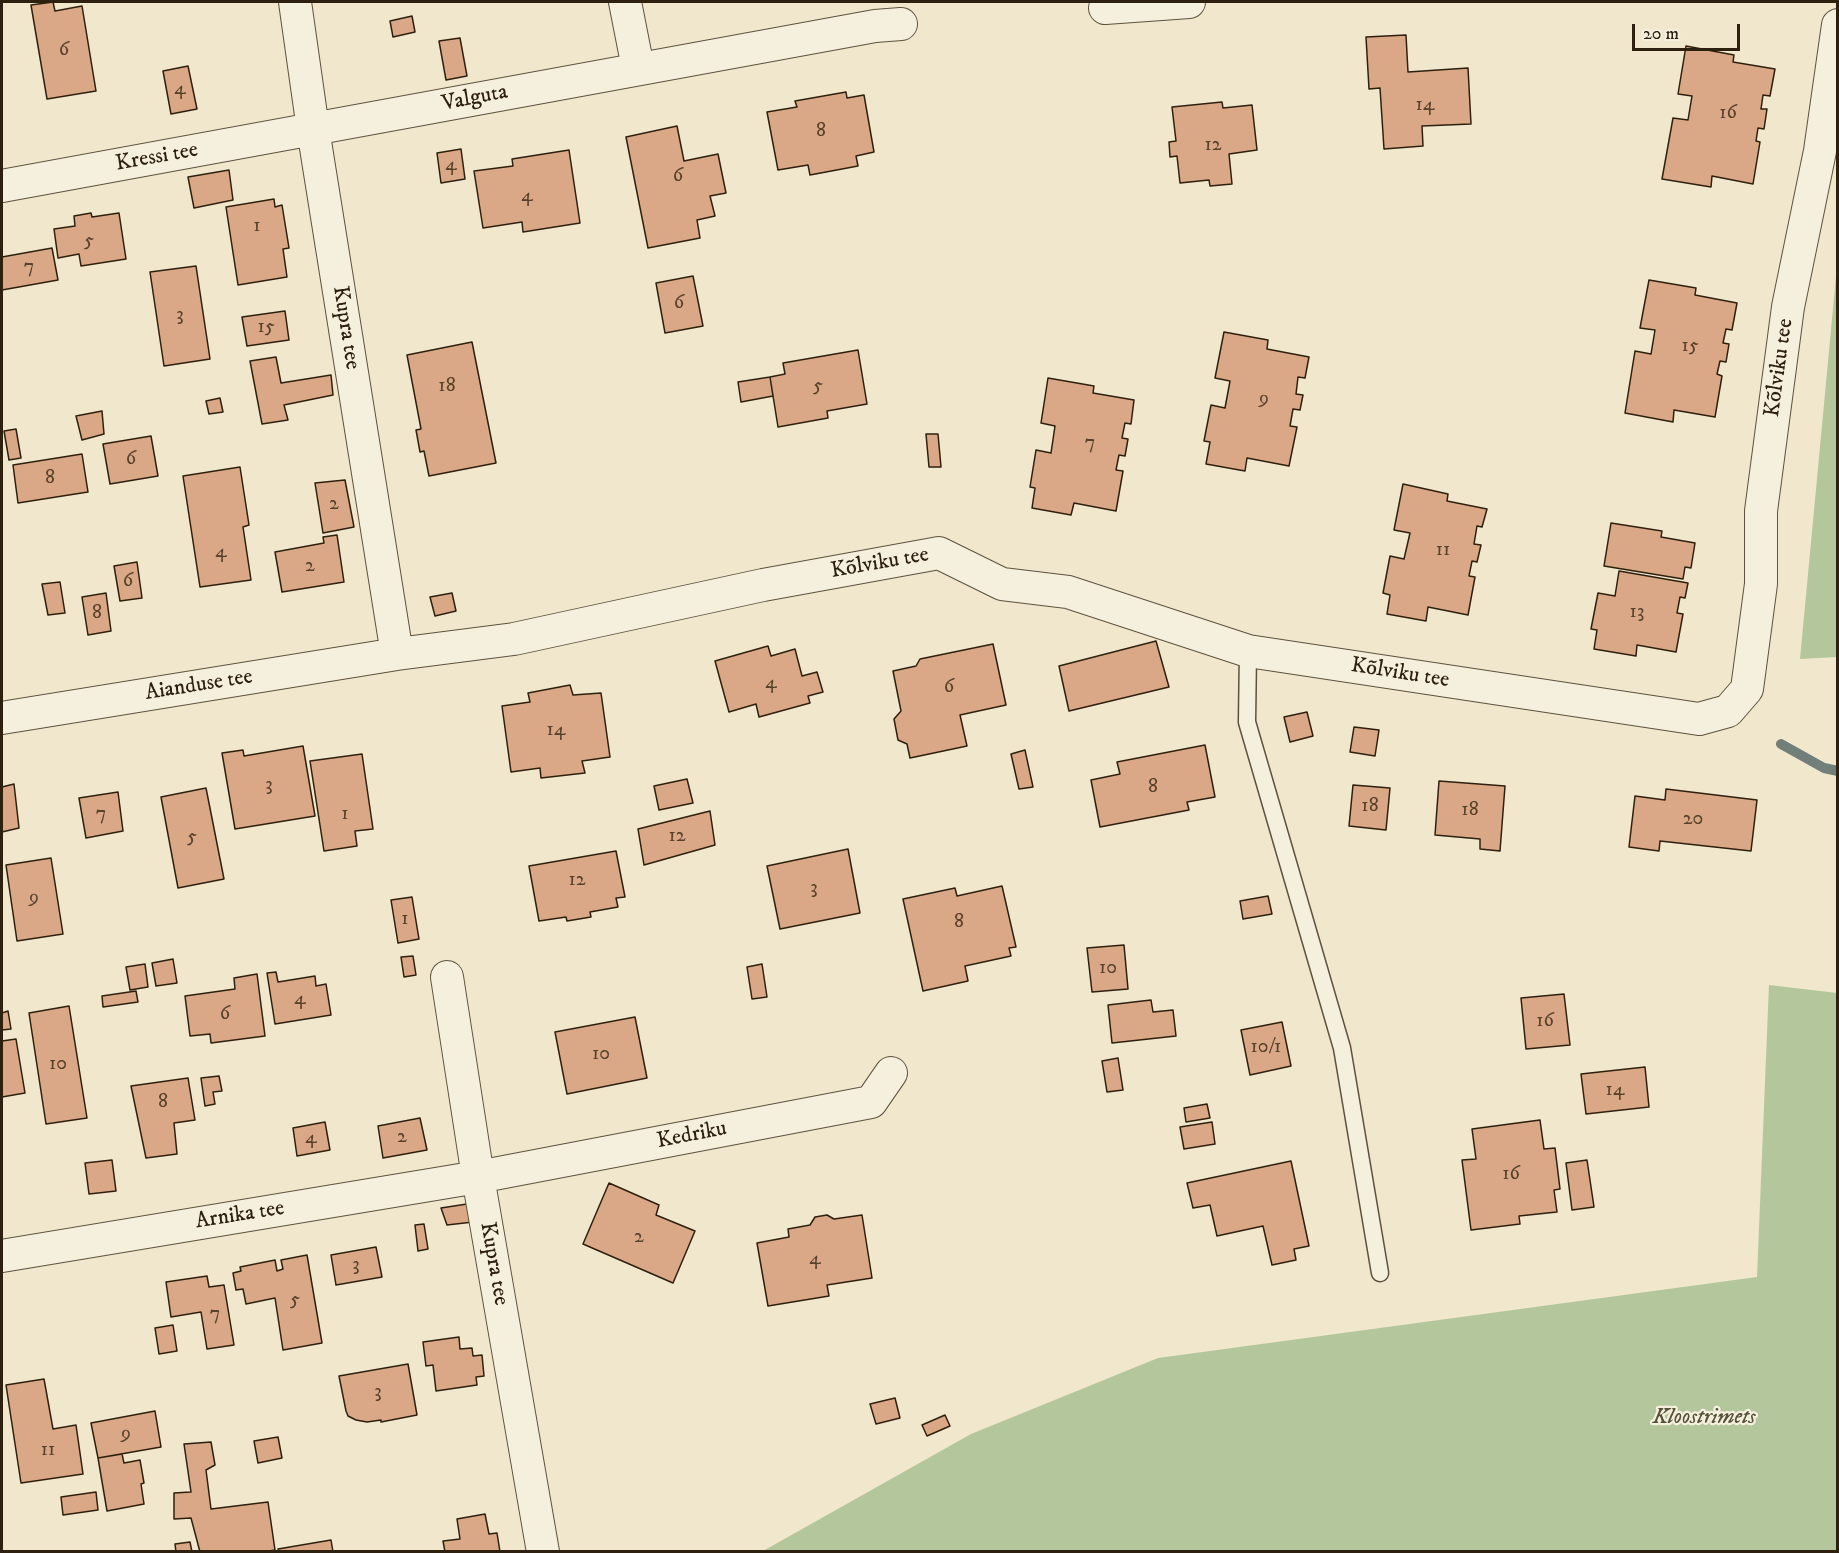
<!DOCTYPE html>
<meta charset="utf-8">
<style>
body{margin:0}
#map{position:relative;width:1839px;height:1553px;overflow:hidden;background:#f0e7cc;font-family:"IM FELL DW Pica",serif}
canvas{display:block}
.frame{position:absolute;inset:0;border:3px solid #2e200e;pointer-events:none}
.scale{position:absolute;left:1632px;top:24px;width:108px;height:27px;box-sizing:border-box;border:3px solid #2e200e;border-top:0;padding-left:8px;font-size:18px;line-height:21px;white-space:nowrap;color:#2e200e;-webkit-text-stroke:4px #f5efde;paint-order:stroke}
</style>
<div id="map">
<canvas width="1839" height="1553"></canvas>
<div class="frame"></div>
<div class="scale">20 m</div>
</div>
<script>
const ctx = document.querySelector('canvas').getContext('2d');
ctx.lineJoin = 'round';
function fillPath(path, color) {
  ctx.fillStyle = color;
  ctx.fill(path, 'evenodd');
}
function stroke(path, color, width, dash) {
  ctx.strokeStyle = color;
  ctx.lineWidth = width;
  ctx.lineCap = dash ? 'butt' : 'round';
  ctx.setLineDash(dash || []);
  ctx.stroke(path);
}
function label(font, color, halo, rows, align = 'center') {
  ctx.font = font + ' "IM FELL DW Pica",serif';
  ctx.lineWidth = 4.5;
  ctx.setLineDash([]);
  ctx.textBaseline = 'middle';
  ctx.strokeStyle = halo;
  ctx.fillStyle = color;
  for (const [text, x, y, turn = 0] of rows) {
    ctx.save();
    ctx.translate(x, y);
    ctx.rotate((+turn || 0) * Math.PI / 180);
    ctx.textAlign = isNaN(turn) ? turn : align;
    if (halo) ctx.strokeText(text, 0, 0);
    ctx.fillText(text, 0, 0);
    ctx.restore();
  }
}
fillPath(new Path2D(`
 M1837 266V657L1800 659Z
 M1769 985 1837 993V1551H763L971 1434 1158 1358 1757 1277Z`), '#b4c79c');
stroke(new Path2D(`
 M1781 744 1824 768 1838 771`), '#727e7a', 10);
const building = new Path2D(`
 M53 2 55 11 82 6 96 91 47 99 31 5Z
 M412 16 415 32 393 37 390 21Z
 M1406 35 1408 72 1468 68 1471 124 1422 126 1423 146 1384 149 1380 88 1369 89 1366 37Z
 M460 38 467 76 446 80 439 41Z
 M1686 46 1734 55 1733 62 1775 69 1770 96 1763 95 1761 109H1767L1764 129 1758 128 1756 141 1760 142 1753 184 1712 176 1711 187 1662 179 1673 118 1688 120 1692 96 1678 94Z
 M188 66 197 109 171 114 163 71Z
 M846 92 847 98 864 95 874 152 856 156 858 166 810 175 808 165 778 170 767 112 797 107 795 101Z
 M1222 102 1223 108 1252 105 1257 150 1229 154 1232 184 1210 186 1209 180 1180 183 1177 156 1170 157 1169 142 1176 141 1172 107Z
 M677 126 684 161 718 154 726 193 710 196 715 216 697 220 700 238 648 248 626 137Z
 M461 149 465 179 441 183 437 153Z
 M569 150 580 223 523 232 522 222 483 228 474 171 513 166 512 159Z
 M229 170 233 200 194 208 188 177Z
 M274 199 275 207 282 205 289 248 283 249 287 277 238 285 226 207Z
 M91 213 92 217 119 213 126 259 81 266 79 254 58 258 54 229 75 226 74 216Z
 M52 248 58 280 2 290V257Z
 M196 266 210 359 164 366 150 272Z
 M693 276 703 326 665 333 656 283Z
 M1649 280 1696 288 1695 295 1737 303 1732 330 1726 329 1723 343 1729 344 1726 362 1720 361 1717 374 1722 376 1715 417 1674 410 1673 422 1625 413 1635 351 1651 354 1655 330 1640 328Z
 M285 311 289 340 247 346 242 317Z
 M1224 332 1268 340 1267 349 1309 357 1305 378 1298 377 1296 394 1303 395 1300 410 1293 409 1290 426 1297 427 1289 466 1247 458 1245 471 1206 464 1210 442 1204 441 1211 405 1225 408 1230 381 1215 378Z
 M472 342 496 463 429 476 424 451 420 452 416 430 421 429 407 355Z
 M858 350 867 404 827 411 828 418 778 427 770 377 785 374 783 363Z
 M276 357 281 383 331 375 333 395 284 405 288 420 262 424 250 361Z
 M770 377 773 396 741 402 738 382Z
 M1048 378 1094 386 1093 393 1134 400 1131 424 1125 423 1122 438 1128 439 1125 456 1119 455 1116 470 1123 471 1116 511 1074 503 1071 515 1032 508 1035 488 1030 487 1036 450 1051 453 1055 426 1041 423Z
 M220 398 223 412 209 414 206 401Z
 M102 411 104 434 82 440 76 416Z
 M16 429 21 458 9 460 4 431Z
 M926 434H938L941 467H929Z
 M151 436 158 476 110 484 103 444Z
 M82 454 88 492 18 503 13 465Z
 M240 467 249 525 243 527 251 580 200 587 183 476Z
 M345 480 354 527 323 533 315 483Z
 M1403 484 1448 494 1447 501 1487 509 1482 527 1477 526 1474 544 1481 545 1477 562 1472 561 1469 576 1475 577 1468 615 1428 607 1426 621 1387 614 1390 595 1383 593 1390 556 1404 559 1410 533 1394 530Z
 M1611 523 1662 531 1661 537 1695 543 1691 568 1685 567 1683 579 1604 566Z
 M337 535 344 582 282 592 275 552 324 543 323 537Z
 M137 562 142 598 120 601 114 566Z
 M1619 571 1688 583 1685 598 1680 597 1677 613 1683 614 1676 652 1637 645 1636 656 1594 649 1597 630 1591 629 1598 593 1615 596Z
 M60 582 65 613 48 615 42 584Z
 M106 593 111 631 88 635 82 597Z
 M452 593 456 611 435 616 430 597Z
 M1156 641 1169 687 1069 711 1059 666Z
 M993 644 1006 705 960 715 967 746 910 758 907 744 898 740 894 719 901 711 893 671 916 666 920 659Z
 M768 646 771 656 795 649 802 676 817 672 823 692 808 696 810 703 759 717 756 704 729 712 715 661Z
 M570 685 573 695 601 693 610 757 582 761 585 773 541 778 540 768 511 772 502 706 530 702 528 693Z
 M1307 712 1313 736 1290 742 1284 717Z
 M1354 727 1379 730 1375 756 1350 752Z
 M1205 745 1215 797 1187 802 1189 810 1100 827 1091 780 1120 774 1117 762Z
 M303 746 315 816 235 829 222 753 243 750 244 756Z
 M1025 750 1033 787 1019 789 1011 754Z
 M362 754 373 829 355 831 357 846 324 851 310 761Z
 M687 779 693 803 659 810 654 786Z
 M1439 781 1505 786 1500 851 1480 849V839L1435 835Z
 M14 784 19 828 2 832V787Z
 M1353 785 1390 788 1386 830 1349 826Z
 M206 788 224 879 178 888 161 797Z
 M1666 789 1757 800 1751 851 1660 841 1659 851 1629 847 1635 796 1665 800Z
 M118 792 123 831 86 838 79 798Z
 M710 811 715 845 644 865 638 829Z
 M848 849 860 913 780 929 767 866Z
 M616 851 625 897 616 898 618 907 590 912 591 917 567 921 566 917 539 921 529 866Z
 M51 858 63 934 17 941 6 865Z
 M1002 886 1016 947 1009 948 1011 956 965 966 968 981 923 991 903 899 955 888 957 896Z
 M1268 896 1272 914 1243 919 1240 901Z
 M412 897 419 939 398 943 391 900Z
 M1124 945 1128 989 1092 992 1087 948Z
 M413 956 416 975 404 977 401 957Z
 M173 959 177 983 156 986 152 963Z
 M145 964 148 987 130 990 126 967Z
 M762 964 767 997 752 999 747 967Z
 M276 972 278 982 315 976 316 986 326 984 331 1015 275 1024 267 973Z
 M257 974 265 1036 211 1043 210 1034 190 1036 185 996 235 989 234 978Z
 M136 991 138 1002 103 1007 102 996Z
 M1564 994 1570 1045 1526 1049 1521 998Z
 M1151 1000 1153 1012 1173 1010 1176 1036 1112 1043 1108 1005Z
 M69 1006 87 1118 46 1124 29 1013Z
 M8 1011 11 1029 2 1030V1013Z
 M635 1017 647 1078 567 1094 555 1032Z
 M1282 1022 1291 1066 1250 1075 1241 1030Z
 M16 1039 25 1093 2 1097V1041Z
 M1118 1058 1123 1090 1107 1092 1102 1061Z
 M1645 1067 1649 1107 1586 1114 1581 1074Z
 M219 1076 222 1091 213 1092 215 1104 205 1106 201 1078Z
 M188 1078 195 1120 174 1123 177 1154 146 1158 131 1086Z
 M1207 1104 1210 1118 1186 1122 1184 1108Z
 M420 1118 427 1150 383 1158 378 1126Z
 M1540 1120 1544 1149 1555 1148 1560 1189 1554 1190 1557 1212 1519 1216 1520 1224 1471 1230 1462 1160 1476 1159 1472 1129Z
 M325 1122 330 1150 297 1156 293 1128Z
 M1212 1122 1215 1144 1184 1149 1180 1127Z
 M112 1160 116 1191 89 1194 85 1163Z
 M1587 1160 1594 1207 1572 1210 1566 1163Z
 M1291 1161 1309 1246 1294 1249 1296 1260 1272 1265 1263 1226 1217 1236 1210 1205 1193 1208 1187 1183Z
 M609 1183 659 1205 656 1215 695 1231 673 1283 583 1244Z
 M467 1204 473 1222 447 1225 441 1208Z
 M827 1215 834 1219 862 1215 872 1278 827 1285 829 1296 768 1306 757 1243 789 1237 788 1229 810 1225 815 1217Z
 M424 1224 428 1249 418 1251 415 1225Z
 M376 1247 382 1277 336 1285 331 1255Z
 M307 1255 322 1343 283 1350 275 1298 246 1304 243 1289 236 1290 233 1273 241 1271 240 1267 275 1260 277 1271 283 1269 281 1260Z
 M207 1276 209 1287 224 1285 234 1345 207 1349 201 1312 171 1317 166 1282Z
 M173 1325 177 1351 159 1354 155 1328Z
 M459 1337 460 1349 472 1348 473 1356 482 1355 484 1376 476 1377 477 1385 436 1391 433 1365 426 1366 423 1342Z
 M408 1364 417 1415 381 1422V1420L367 1422 356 1420 348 1416 346 1411 339 1376Z
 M44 1379 53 1429 76 1425 83 1474 21 1483 6 1385Z
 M895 1398 900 1418 876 1424 870 1404Z
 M155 1411 161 1447 98 1458 91 1423Z
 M945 1415 950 1426 927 1436 922 1425Z
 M278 1437 282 1458 258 1463 254 1441Z
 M211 1442 215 1465 206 1470 211 1509 268 1502 275 1550 263 1552H200L191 1518 174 1519V1493L191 1492 184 1444Z
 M122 1454 124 1463 140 1460 144 1483 141 1484 144 1504 107 1511 98 1458Z
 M96 1492 98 1510 63 1515 61 1497Z
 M485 1514 489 1534 497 1533 500 1552H445L443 1541 460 1539 457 1519Z
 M331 1540 333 1552H279L278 1549Z
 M190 1542 192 1552H176L175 1544Z`);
fillPath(building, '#daa886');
stroke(building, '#2e200e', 1.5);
const lane = new Path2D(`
 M1248 651 1247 722 1342 1048 1380 1273`);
const street = new Path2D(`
 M295 2 313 129 397 654
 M625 2 638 68
 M1105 8 1189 2
 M2 186 875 26 901 24
 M2 718 397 654 514 639 763 585 939 553 1002 584 1068 592 1248 651 1699 719 1728 711 1747 689 1761 584V511L1788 307 1820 151 1838 25
 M447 977 478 1177 543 1552
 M2 1256 478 1177 871 1102 891 1073`);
stroke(lane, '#5e523e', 19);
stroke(street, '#5e523e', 34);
stroke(lane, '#f5efde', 16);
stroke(street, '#f5efde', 32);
label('20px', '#59422c', null, [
 ["6",64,51],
 ["4",180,90],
 ["14",1425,106],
 ["16",1728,114],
 ["8",821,132],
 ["12",1213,146],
 ["4",451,166],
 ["6",678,177],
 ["4",527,197],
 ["1",257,227],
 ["5",89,242],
 ["7",29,268],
 ["6",679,304],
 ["3",180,316],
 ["15",266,328],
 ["15",1690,347],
 ["18",447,387],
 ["5",818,387],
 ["9",1264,400],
 ["7",1090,444],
 ["6",131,460],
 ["8",50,479],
 ["2",334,505],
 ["11",1443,551],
 ["4",221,553],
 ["2",310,567],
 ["6",128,582],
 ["13",1637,613],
 ["8",97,614],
 ["4",771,684],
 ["6",949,688],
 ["14",556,731],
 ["3",269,786],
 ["8",1153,788],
 ["18",1370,807],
 ["18",1470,811],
 ["7",101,815],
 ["1",345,815],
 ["20",1693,820],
 ["12",677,837],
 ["5",192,838],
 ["12",577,881],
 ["3",814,889],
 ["9",34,899],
 ["1",405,920],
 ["8",959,923],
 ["10",1108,969],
 ["4",300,1000],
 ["6",225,1015],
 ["16",1545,1022],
 ["10/1",1266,1048],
 ["10",601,1055],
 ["10",58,1065],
 ["14",1615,1091],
 ["8",163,1103],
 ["2",402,1138],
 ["4",311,1139],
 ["16",1511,1175],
 ["2",639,1238],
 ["4",815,1260],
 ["3",356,1266],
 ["5",295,1301],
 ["7",215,1315],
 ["3",378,1393],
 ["9",126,1435],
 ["11",48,1451]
]);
label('22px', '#2e200e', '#f5efde', [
 ["Valguta",475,99,-11],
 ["Kressi tee",157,158,-10],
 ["Kupra tee",345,328,81],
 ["Kõlviku tee",1780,368,-82],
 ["Kõlviku tee",880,564,-10],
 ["Kõlviku tee",1400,674,9],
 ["Aianduse tee",199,686,-9],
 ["Kedriku",692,1136,-11],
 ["Arnika tee",240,1216,-9],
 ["Kupra tee",493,1264,80]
]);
label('italic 22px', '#565239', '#f5efde', [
 ["Kloostrimets",1704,1418]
]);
</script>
